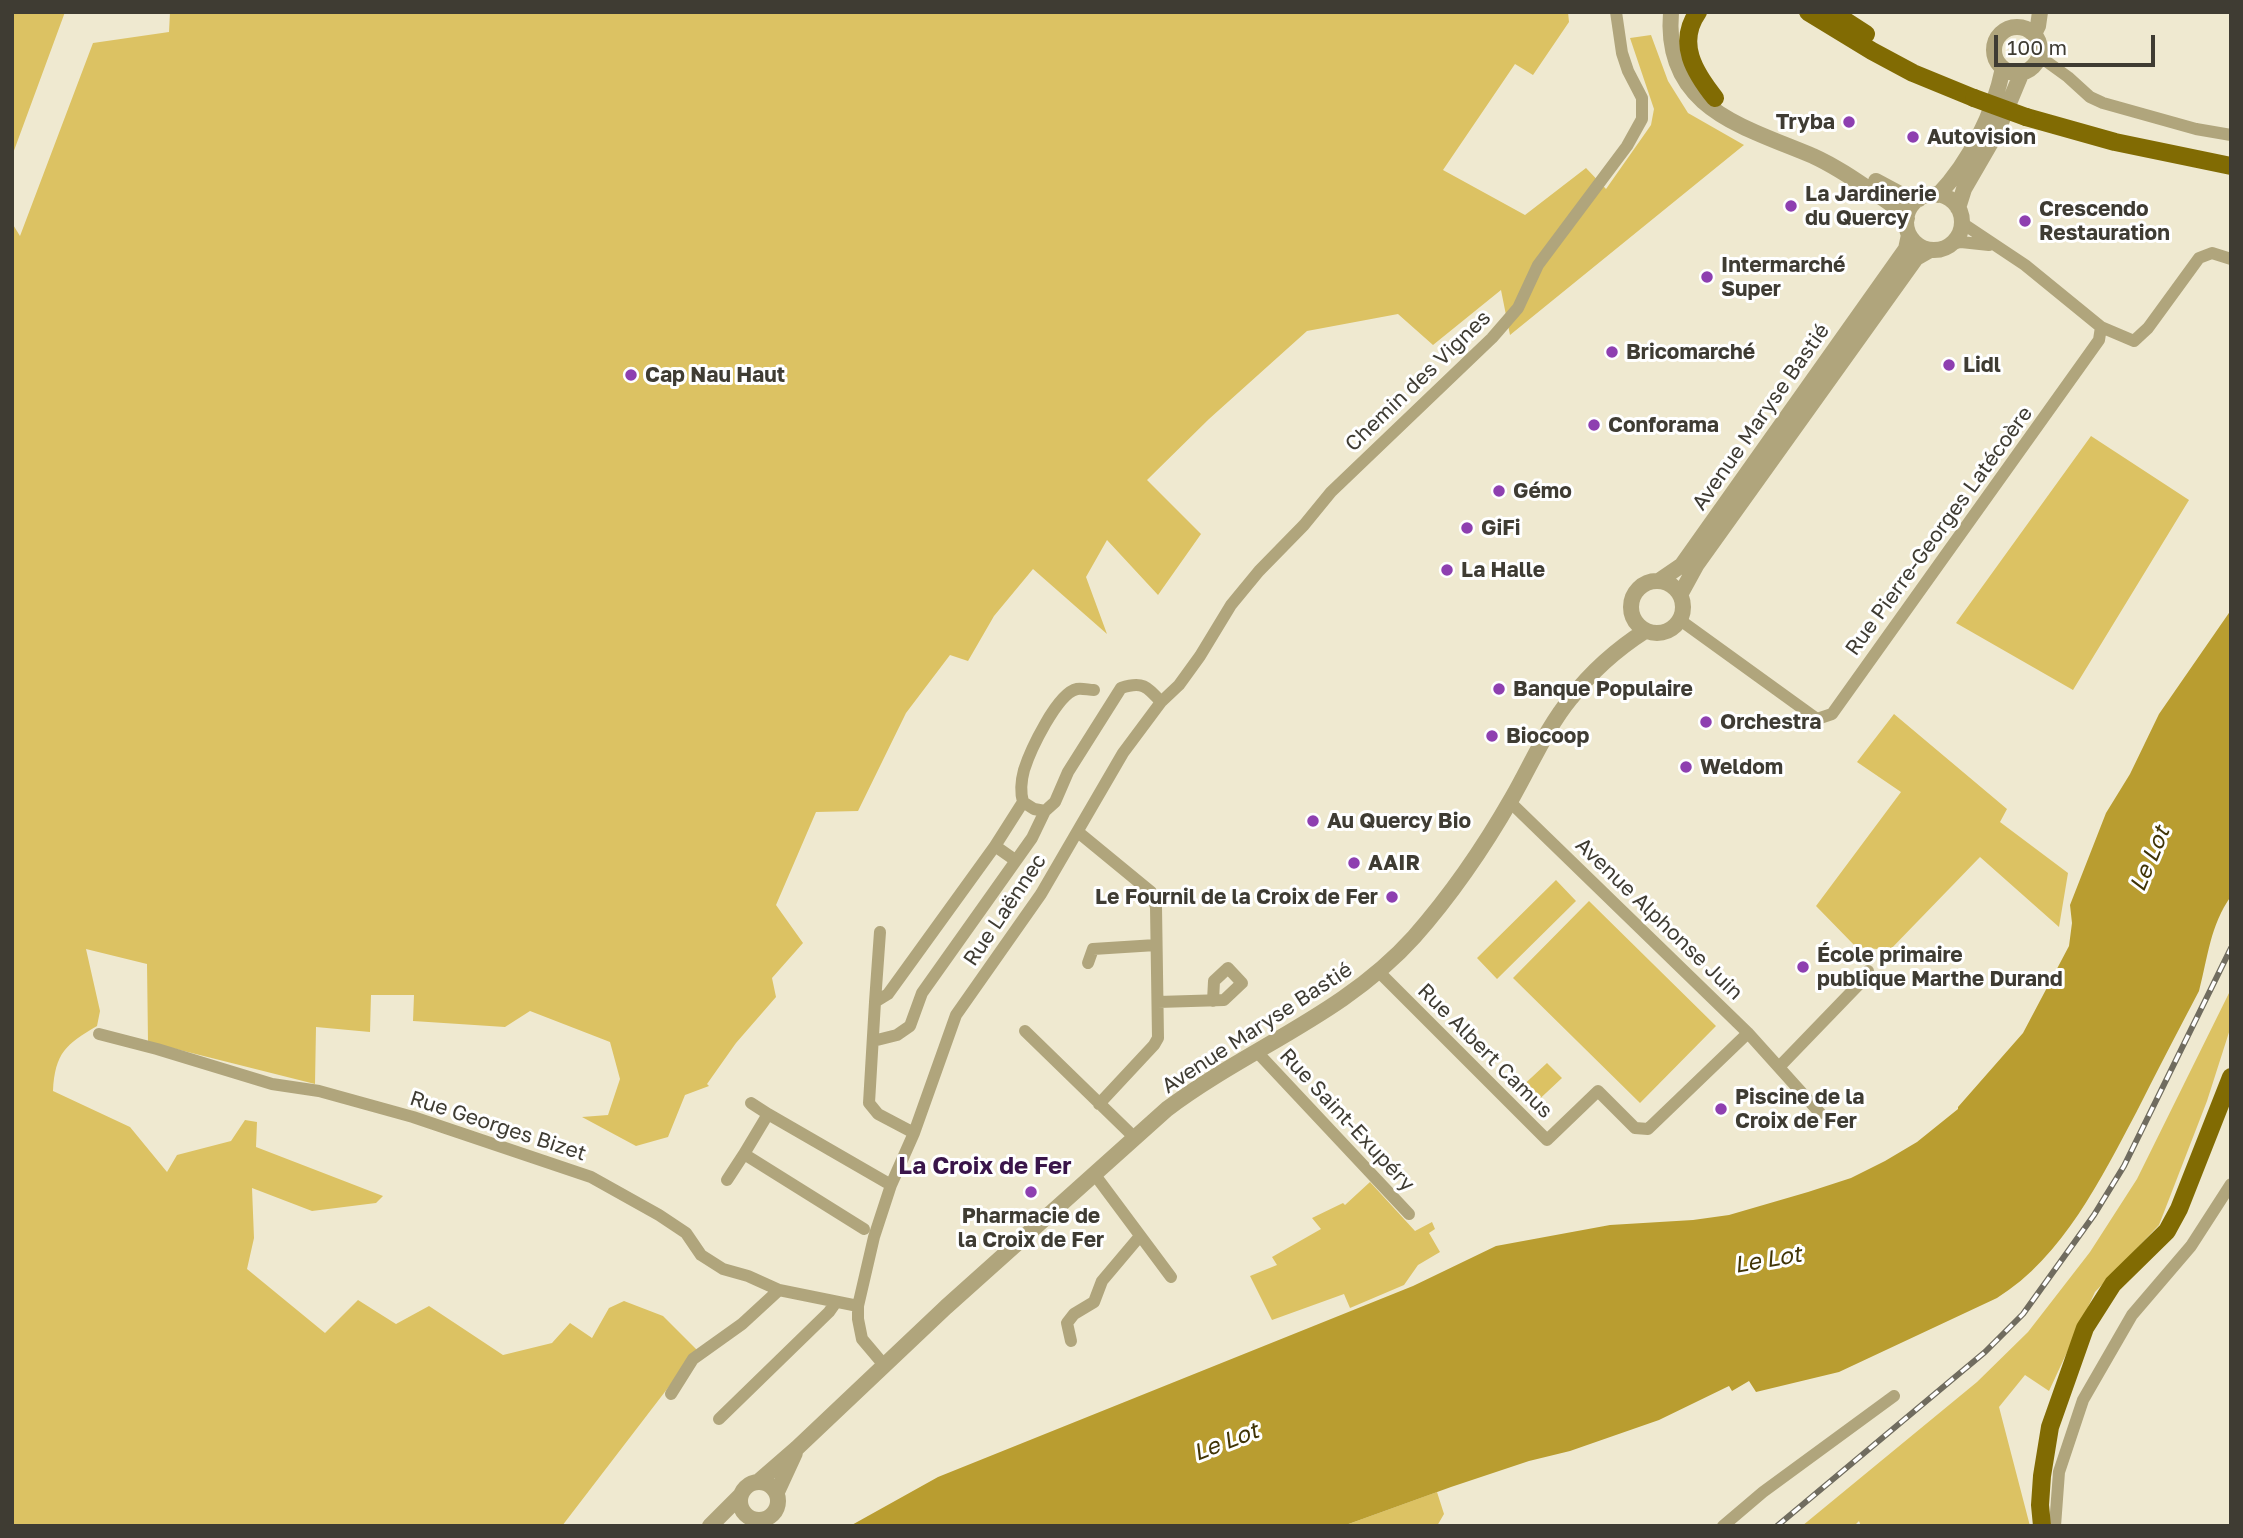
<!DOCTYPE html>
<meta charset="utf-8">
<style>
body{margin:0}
#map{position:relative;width:2243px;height:1538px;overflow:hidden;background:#efe9d0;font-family:"Golos Text",sans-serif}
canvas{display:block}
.frame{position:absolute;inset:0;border:14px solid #3f3c33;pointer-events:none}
.scale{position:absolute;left:1994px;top:35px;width:161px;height:32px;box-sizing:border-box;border:4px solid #3f3c33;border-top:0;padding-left:9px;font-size:21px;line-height:24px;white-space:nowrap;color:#3f3c33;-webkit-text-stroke:5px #fff;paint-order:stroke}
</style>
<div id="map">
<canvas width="2243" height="1538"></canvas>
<div class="frame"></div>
<div class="scale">100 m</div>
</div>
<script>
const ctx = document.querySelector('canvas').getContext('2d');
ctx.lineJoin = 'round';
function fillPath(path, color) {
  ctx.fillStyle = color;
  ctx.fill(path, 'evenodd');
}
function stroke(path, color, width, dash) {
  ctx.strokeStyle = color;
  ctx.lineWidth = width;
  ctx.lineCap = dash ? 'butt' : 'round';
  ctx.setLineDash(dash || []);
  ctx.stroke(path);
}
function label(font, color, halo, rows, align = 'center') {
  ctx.font = font + ' "Golos Text",sans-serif';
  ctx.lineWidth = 6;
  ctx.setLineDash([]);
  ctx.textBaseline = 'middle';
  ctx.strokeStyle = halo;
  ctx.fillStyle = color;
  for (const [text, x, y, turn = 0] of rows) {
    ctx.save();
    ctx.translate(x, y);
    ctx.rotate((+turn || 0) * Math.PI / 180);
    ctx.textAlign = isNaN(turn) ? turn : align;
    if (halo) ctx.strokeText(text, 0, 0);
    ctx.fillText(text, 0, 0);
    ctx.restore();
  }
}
fillPath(new Path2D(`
 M12 12H65L12 156Z
 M170 12H1568L1569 22 1533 75 1515 64 1443 170 1525 215 1586 168 1606 189 1651 125 1654 109 1630 38 1651 35 1668 81 1688 113 1744 145 1510 335 1501 290 1433 345 1398 314 1307 331 1209 419 1147 480 1201 534 1158 595 1107 540 1086 577 1107 634 1033 569 994 616 968 661 950 655 906 713 858 811 816 812 776 905 803 943 772 978 776 997 736 1043 707 1084 709 1086 685 1095 668 1137 636 1146 582 1117 608 1115 620 1079 610 1042 530 1011 505 1027 413 1021 414 995H371L370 1032 316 1027 315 1084 148 1042 147 964 86 949 100 1011 97 1026C66 1044 55 1053 53 1091L130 1127 167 1172 177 1155 231 1141 245 1120 257 1122 256 1147 383 1196 376 1203 312 1211 252 1188 254 1238 247 1269 325 1333 358 1300 396 1324 429 1306 503 1355 552 1343 570 1323 592 1338 609 1308 624 1301 663 1316 697 1350 562 1526H12V223L20 236 93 43 169 32Z
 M2091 436 2189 500 2073 690 1956 623Z
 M1894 714 2007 809 2000 822 2068 873 2059 927 1980 857 1887 953 1877 949 1856 947 1816 906 1901 792 1857 762Z
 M1556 880 1576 901 1497 979 1477 958Z
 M1589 901 1716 1026 1640 1103 1513 978Z
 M2231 989V1026L2207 1101 2159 1225 2095 1292 2049 1391 2025 1375 1999 1407 2030 1526H1861L1859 1521 1854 1526H1802L1977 1382 2028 1332 2090 1252 2137 1179Z
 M1547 1063 1562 1078 1531 1107 1516 1092Z
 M1370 1182 1415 1231 1432 1222 1435 1229 1429 1233 1440 1252 1418 1265 1404 1285 1350 1308 1344 1294 1272 1320 1250 1276 1277 1265 1272 1257 1321 1229 1312 1218 1343 1203 1345 1205Z
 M1437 1492 1444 1514 1437 1526H1343Z`), '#dcc263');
fillPath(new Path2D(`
 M2231 610V896C2210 926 2208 957 2199 991 2178 1031 2157 1071 2137 1111 2102 1177 2063 1257 1997 1298L1839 1372 1756 1392 1749 1381 1732 1391 1729 1386 1659 1420 1570 1451 1529 1461 1451 1487 1343 1526H850L938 1477 1413 1286 1496 1246 1610 1225 1693 1220 1729 1215 1808 1192 1851 1178 1885 1161 1917 1142 1958 1109V1107L2023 1033 2069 946 2072 923 2070 905 2106 813 2130 774 2159 714Z`), '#b99d30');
stroke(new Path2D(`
 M2039 56 2068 77 2090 97 2103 103 2196 129 2231 135
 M1952 244 1961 242 1989 245
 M2101 327 2134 341 2148 328 2199 258 2212 253 2231 259
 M1680 620 1817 719 1832 714 2099 340 2101 327 2025 265 1962 223
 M1094 690C1089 690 1082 688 1077 689 1057 693 1030 751 1024 770 1021 781 1020 791 1023 802L1034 809 1045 811 1055 802 1068 772 1121 688C1142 681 1147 686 1161 702
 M1510 802 1748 1033 1820 1113
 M1078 832 1151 892 1156 907 1158 1038 1154 1045 1099 1104
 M995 846 1023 802
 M1088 963 1093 949 1156 945
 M1379 972 1547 1140 1598 1091 1635 1128 1648 1129 1748 1033
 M875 1002 880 932
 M1158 1002 1224 1000 1242 983 1228 968 1214 981 1213 1001
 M1025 1031 1134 1137
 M99 1034 157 1049 272 1084 319 1091 413 1117 591 1177 659 1215 686 1233 701 1255 723 1269 748 1276 779 1290 858 1306
 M873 1041 897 1035 910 1026 922 993 1032 838 1045 811
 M1257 1052 1409 1214
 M1780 1066 1865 978 1868 971
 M751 1103 768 1114
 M914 1133 878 1114 869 1103 875 1002 888 994 995 846 1015 860
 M1095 1175 1171 1277
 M727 1180 744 1154
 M864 1229 744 1154 768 1114 891 1185
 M1071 1341 1067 1323 1074 1314 1094 1302 1102 1281 1140 1236
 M884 1365 862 1339 858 1319V1306L874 1237 891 1185 914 1133 956 1015 1041 894 1123 753 1161 702 1179 685 1200 656 1231 605 1259 571 1304 525 1331 492 1492 338 1518 308 1538 265 1627 146 1642 119V98L1628 71 1622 53 1616 12
 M671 1394 693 1359 742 1324 779 1290
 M719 1419 829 1312 836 1302
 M1723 1526 1763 1492 1894 1396
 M2055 1526 2059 1472 2083 1400 2132 1315 2191 1246 2231 1184`), '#b0a57c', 12);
stroke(new Path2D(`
 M1671 12C1663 108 1742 126 1813 156 1835 166 1854 179 1873 192 1886 200 1897 207 1907 218
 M1994 50a23 23 0 1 1 46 0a23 23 0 1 1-46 0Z
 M2034 34 2038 26 2040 12
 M1876 181 1904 196 1919 199
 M1906 222a28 28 0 1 1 56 0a28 28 0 1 1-56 0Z
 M1938 195C1970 162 1994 112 2003 68
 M1958 208 1964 189 1997 132 2022 72
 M1660 580 1682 565 1906 249 1909 235
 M1631 607a26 26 0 1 1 52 0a26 26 0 1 1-52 0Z
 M1680 595 1697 564 1916 258 1930 250
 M759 1481 797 1448 946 1307 1167 1109C1248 1048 1345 1014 1414 937 1451 895 1484 847 1512 798 1531 765 1547 727 1571 698 1592 671 1617 649 1645 631
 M740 1501a19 19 0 1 1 38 0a19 19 0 1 1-38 0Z
 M777 1492 795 1453
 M710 1526 740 1496`), '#b0a57c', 16);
stroke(new Path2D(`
 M1698 12C1676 43 1695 73 1715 98
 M1808 12 1872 51 1913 73 1974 98
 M1832 12 1866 34
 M2026 117 2115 142 2231 166
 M2042 1526 2040 1505 2042 1476 2050 1427 2085 1328 2113 1284 2167 1231 2179 1209 2231 1077`), '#816b03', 18);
const rail = new Path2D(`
 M1777 1526 1985 1352 2023 1314 2094 1215 2124 1166 2231 948`);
stroke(rail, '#706c5f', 6);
stroke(rail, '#fff', 3.5, [10]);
stroke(new Path2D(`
 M1974 98 2026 117`), '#816b03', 18);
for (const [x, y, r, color] of [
 [1849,122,7,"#8e3fb0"],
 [1913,137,7,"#8e3fb0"],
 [1791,206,7,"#8e3fb0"],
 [2025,221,7,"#8e3fb0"],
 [1707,277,7,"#8e3fb0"],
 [1612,352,7,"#8e3fb0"],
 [1949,365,7,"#8e3fb0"],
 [631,375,7,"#8e3fb0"],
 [1594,425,7,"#8e3fb0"],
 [1499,491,7,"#8e3fb0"],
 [1467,528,7,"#8e3fb0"],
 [1447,570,7,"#8e3fb0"],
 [1499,689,7,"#8e3fb0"],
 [1706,722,7,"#8e3fb0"],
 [1492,736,7,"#8e3fb0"],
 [1686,767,7,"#8e3fb0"],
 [1313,821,7,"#8e3fb0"],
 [1354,863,7,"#8e3fb0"],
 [1392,897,7,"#8e3fb0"],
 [1803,967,7,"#8e3fb0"],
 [1721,1109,7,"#8e3fb0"],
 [1031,1192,7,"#8e3fb0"]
]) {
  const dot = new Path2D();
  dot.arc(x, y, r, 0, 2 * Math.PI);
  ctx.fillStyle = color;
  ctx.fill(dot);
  stroke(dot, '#fff', 2.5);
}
label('bold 21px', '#3f3c33', '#fff', [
 ["Tryba",1835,122,"right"],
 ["Autovision",1927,137],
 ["La Jardinerie",1805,194],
 ["du Quercy",1805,218],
 ["Crescendo",2039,209],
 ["Restauration",2039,233],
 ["Intermarché",1721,265],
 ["Super",1721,289],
 ["Bricomarché",1626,352],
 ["Lidl",1963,365],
 ["Cap Nau Haut",645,375],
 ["Conforama",1608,425],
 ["Gémo",1513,491],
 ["GiFi",1481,528],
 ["La Halle",1461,570],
 ["Banque Populaire",1513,689],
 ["Orchestra",1720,722],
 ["Biocoop",1506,736],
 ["Weldom",1700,767],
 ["Au Quercy Bio",1327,821],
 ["AAIR",1368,863],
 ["Le Fournil de la Croix de Fer",1378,897,"right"],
 ["École primaire",1817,955],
 ["publique Marthe Durand",1817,979],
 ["Piscine de la",1735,1097],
 ["Croix de Fer",1735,1121],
 ["Pharmacie de",1031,1216,"center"],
 ["la Croix de Fer",1031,1240,"center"]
], 'left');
label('21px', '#3f3c33', '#fff', [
 ["Chemin des Vignes",1418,381,-44],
 ["Avenue Maryse Bastié",1761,417,-55],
 ["Rue Pierre-Georges Latécoère",1939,531,-54],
 ["Rue Laënnec",1005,910,-56],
 ["Avenue Alphonse Juin",1659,919,44],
 ["Avenue Maryse Bastié",1257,1028,-33],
 ["Rue Albert Camus",1485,1051,45],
 ["Rue Saint-Exupéry",1347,1120,47],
 ["Rue Georges Bizet",498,1126,18]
]);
label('italic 23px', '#403406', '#fff', [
 ["Le Lot",2150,859,-67],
 ["Le Lot",1768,1260,-10],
 ["Le Lot",1226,1442,-21]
]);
label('bold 24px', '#3a154a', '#fff', [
 ["La Croix de Fer",985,1166]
]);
</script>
